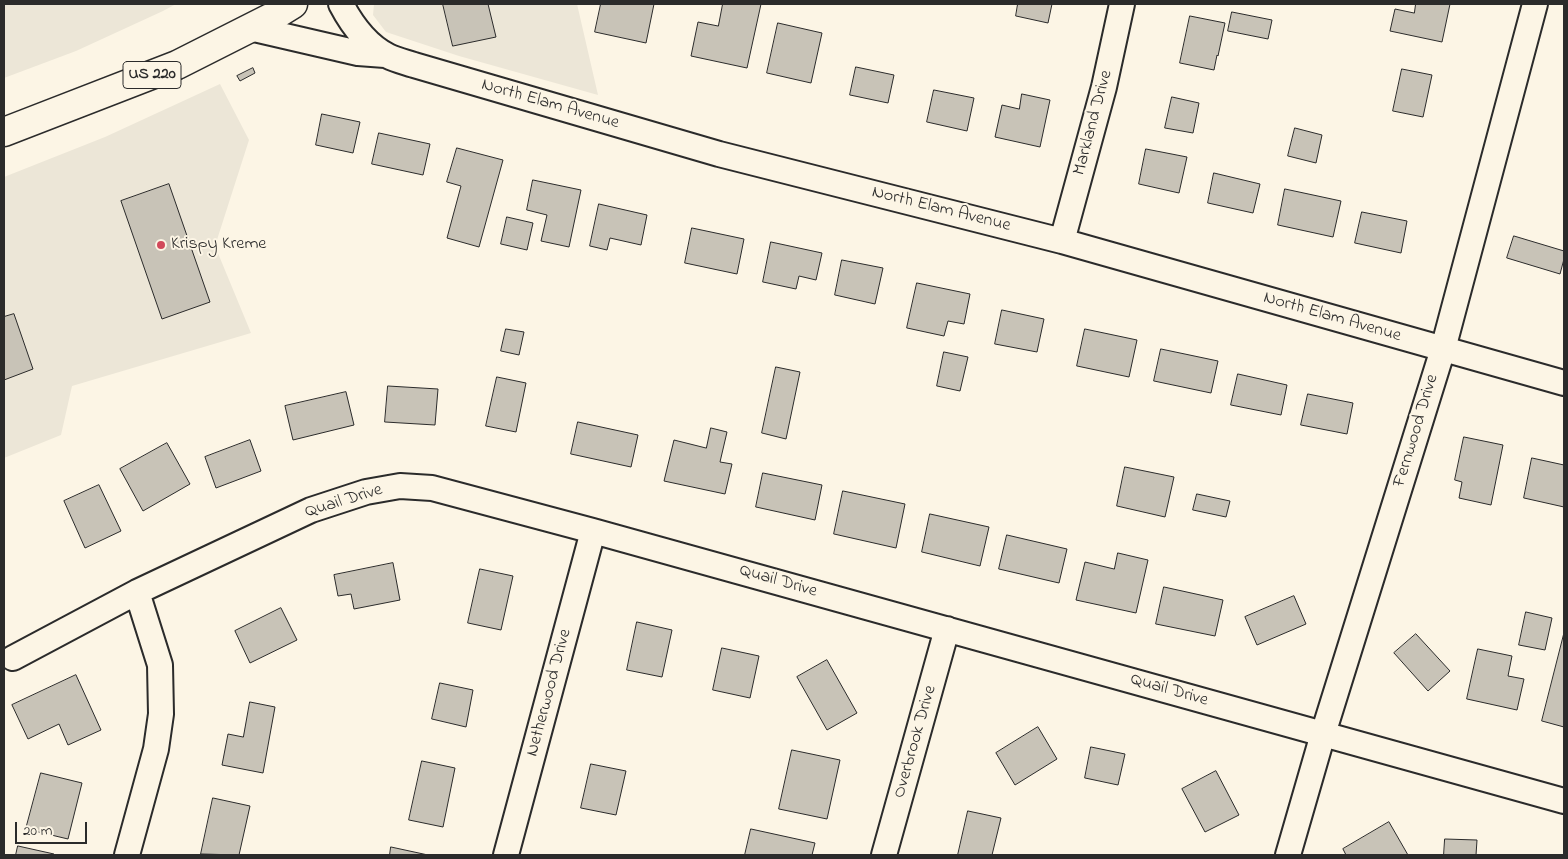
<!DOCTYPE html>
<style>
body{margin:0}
#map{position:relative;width:1568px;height:859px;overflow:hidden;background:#fcf5e5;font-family:"Indie Flower",sans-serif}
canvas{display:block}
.frame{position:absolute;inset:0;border:5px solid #2b2b2b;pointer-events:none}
.scale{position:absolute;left:15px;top:822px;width:72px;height:22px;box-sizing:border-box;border:2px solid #2b2b2b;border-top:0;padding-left:6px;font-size:15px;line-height:18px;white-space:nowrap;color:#2b2b2b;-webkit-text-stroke:4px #fcf5e5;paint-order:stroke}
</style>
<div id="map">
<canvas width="1568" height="859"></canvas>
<div class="frame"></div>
<div class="scale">20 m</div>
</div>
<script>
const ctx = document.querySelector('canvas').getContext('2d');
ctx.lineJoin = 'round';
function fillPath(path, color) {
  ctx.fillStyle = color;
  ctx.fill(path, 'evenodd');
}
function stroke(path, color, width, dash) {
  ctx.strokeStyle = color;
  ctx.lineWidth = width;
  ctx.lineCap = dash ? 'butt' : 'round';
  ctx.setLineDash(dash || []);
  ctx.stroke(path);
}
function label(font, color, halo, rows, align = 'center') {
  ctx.font = font + ' "Indie Flower",sans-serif';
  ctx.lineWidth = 4;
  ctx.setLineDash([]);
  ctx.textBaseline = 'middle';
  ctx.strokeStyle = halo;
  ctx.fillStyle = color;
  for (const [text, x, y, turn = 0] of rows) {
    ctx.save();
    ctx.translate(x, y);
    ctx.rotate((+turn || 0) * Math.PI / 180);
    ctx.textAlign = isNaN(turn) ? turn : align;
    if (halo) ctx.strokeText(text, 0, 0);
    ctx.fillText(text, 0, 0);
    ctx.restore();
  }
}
fillPath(new Path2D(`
 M4 4H176L163 11 76 51 4 78Z
 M374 4H577L598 95 459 56 386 32 373 15Z
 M220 84 249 140 215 246 251 333 72 386 61 435 4 458V177L105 137Z`), '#ece6d7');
const building = new Path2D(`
 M443 4H488L496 37 453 46Z
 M601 4H654L646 43 595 32Z
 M723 4H761L747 68 691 56 698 22 718 26Z
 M1018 4H1052L1048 23 1016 16Z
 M1416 4H1450L1442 42 1390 31 1395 9 1414 13Z
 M1232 12 1272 20 1268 39 1228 31Z
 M1190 16 1225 23 1218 56 1217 55 1214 70 1180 63Z
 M778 23 822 33 811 83 767 73Z
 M856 67 894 75 888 103 850 95Z
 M253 68 255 73 240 81 237 76Z
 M1402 69 1432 75 1423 117 1393 111Z
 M934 90 974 98 967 131 927 122Z
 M1022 94 1050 100 1040 147 995 137 1002 105 1019 109Z
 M1172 97 1199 103 1193 133 1165 128Z
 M322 114 360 122 353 153 316 145Z
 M1295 128 1322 135 1316 163 1288 156Z
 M379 133 430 144 423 175 372 164Z
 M457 148 503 160 479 247 447 238 461 186 447 182Z
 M1146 149 1187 157 1179 193 1139 184Z
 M1214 173 1260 184 1253 213 1208 203Z
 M533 180 581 190 569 247 541 241 547 215 527 210Z
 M169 184 210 302 162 319 121 201Z
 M1285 189 1341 201 1333 237 1278 225Z
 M599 204 647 215 641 245 610 238 607 250 590 246Z
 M1362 212 1407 221 1401 253 1355 243Z
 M507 217 533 223 527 250 501 244Z
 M692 228 744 239 737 274 685 263Z
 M1514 236 1564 251V259L1560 274 1507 258Z
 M771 242 822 253 816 280 799 276 796 289 763 282Z
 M842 260 883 268 875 304 835 295Z
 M917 283 970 294 964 324 948 321 944 336 907 328Z
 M1002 310 1044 319 1037 352 995 344Z
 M14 314 33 369 4 380V317Z
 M506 329 524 332 519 355 501 351Z
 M1085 329 1137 340 1129 377 1077 366Z
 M1161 349 1218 361 1211 393 1154 381Z
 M944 352 968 357 960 391 937 386Z
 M776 367 800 372 786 439 762 433Z
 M1238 374 1287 385 1281 415 1231 405Z
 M497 377 526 383 516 432 486 426Z
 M388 386 438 389 435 425 385 422Z
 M346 392 354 425 293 440 285 406Z
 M1308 394 1353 403 1347 434 1301 425Z
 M578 422 638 435 631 467 571 454Z
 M711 428 727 432 720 462 732 464 725 494 664 481 674 440 706 448Z
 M1464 437 1503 445 1491 505 1459 498 1462 482 1455 480Z
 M250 440 261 471 216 488 205 457Z
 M167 443 190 484 143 511 120 469Z
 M1532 458 1564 465V507L1524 498Z
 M1125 467 1174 477 1165 517 1117 506Z
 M763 473 822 485 815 520 756 507Z
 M99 485 121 531 85 548 64 501Z
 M843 491 905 504 896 548 834 534Z
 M1197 494 1230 501 1226 517 1193 510Z
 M930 514 989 527 980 566 922 552Z
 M1007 535 1067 549 1059 583 999 569Z
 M1118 553 1148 560 1136 613 1076 600 1085 562 1114 569Z
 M393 563 400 600 354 609 351 594 338 596 334 575Z
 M480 569 513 576 501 630 468 623Z
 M1164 587 1223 600 1215 636 1156 624Z
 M1294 596 1306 624 1257 645 1245 617Z
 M281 608 297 640 250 663 235 631Z
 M1526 612 1552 618 1545 650 1519 645Z
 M637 622 672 630 662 677 627 670Z
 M1564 633V727L1542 721Z
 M1416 634 1450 671 1428 691 1394 653Z
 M722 648 759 656 750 698 713 690Z
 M1478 649 1512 656 1508 676 1524 679 1517 710 1467 699Z
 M827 660 857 713 827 730 797 677Z
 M76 675 101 730 68 745 59 724 28 739 12 705Z
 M440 683 473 690 466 727 432 719Z
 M250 702 275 707 263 773 222 765 228 734 243 737Z
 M1038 727 1057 759 1015 785 996 753Z
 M1091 747 1125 754 1118 785 1085 778Z
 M792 750 840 760 827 819 779 809Z
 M422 761 455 768 443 827 409 820Z
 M591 764 626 771 616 815 581 808Z
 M1216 771 1239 815 1205 832 1182 789Z
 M41 773 82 783 68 839 26 829Z
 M213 798 250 806 239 855 201 854Z
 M968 811 1001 818 992 855H958Z
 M1389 822 1408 855H1346L1343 849Z
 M751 829 815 843 812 855H745Z
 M1445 839 1477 840 1476 855H1444Z
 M18 846 54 854 53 855H16Z
 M391 847 428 855H390Z`);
fillPath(building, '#c8c3b7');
stroke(building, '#2b2b2b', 1);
const minor = new Path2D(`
 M341 4C352 25 366 45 388 56 396 60 405 62 414 65L719 154 1062 241 1564 383
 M250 28 358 53 385 55
 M1062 241 1104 87 1122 4
 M13 658 137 592 311 510 366 492 400 486 432 488 593 531 1564 801
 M127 855 156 749 161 714 160 665 137 592
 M506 855 593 531
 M884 855 947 629
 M1288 855 1323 734 1443 349 1535 4`);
const primary = new Path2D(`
 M4 132 177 65 272 17 293 4`);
stroke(minor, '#2b2b2b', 28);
stroke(primary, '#2b2b2b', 31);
stroke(minor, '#fcf5e5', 24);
stroke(primary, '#fcf5e5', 28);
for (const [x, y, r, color] of [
 [161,245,5,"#d1495b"]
]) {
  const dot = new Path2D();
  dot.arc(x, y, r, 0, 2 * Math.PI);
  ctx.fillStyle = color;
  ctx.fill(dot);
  stroke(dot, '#fcf5e5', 2);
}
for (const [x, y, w] of [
 [152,75,58]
]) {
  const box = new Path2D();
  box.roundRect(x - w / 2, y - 13.5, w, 27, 4);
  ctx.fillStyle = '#fcf5e5';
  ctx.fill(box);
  stroke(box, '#2b2b2b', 1);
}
label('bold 16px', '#2b2b2b', null, [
 ["US 220",152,75]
]);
label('18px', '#2b2b2b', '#fcf5e5', [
 ["North Elam Avenue",550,105,16],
 ["Markland Drive",1094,123,-75],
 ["North Elam Avenue",941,210,14],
 ["North Elam Avenue",1332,318,16],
 ["Fernwood Drive",1417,431,-73],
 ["Quail Drive",344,502,-17],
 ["Quail Drive",778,582,16],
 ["Quail Drive",1169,691,16],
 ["Netherwood Drive",550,693,-75],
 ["Overbrook Drive",916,742,-74]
]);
label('18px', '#2b2b2b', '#fcf5e5', [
 ["Krispy Kreme",171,245]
], 'left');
</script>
